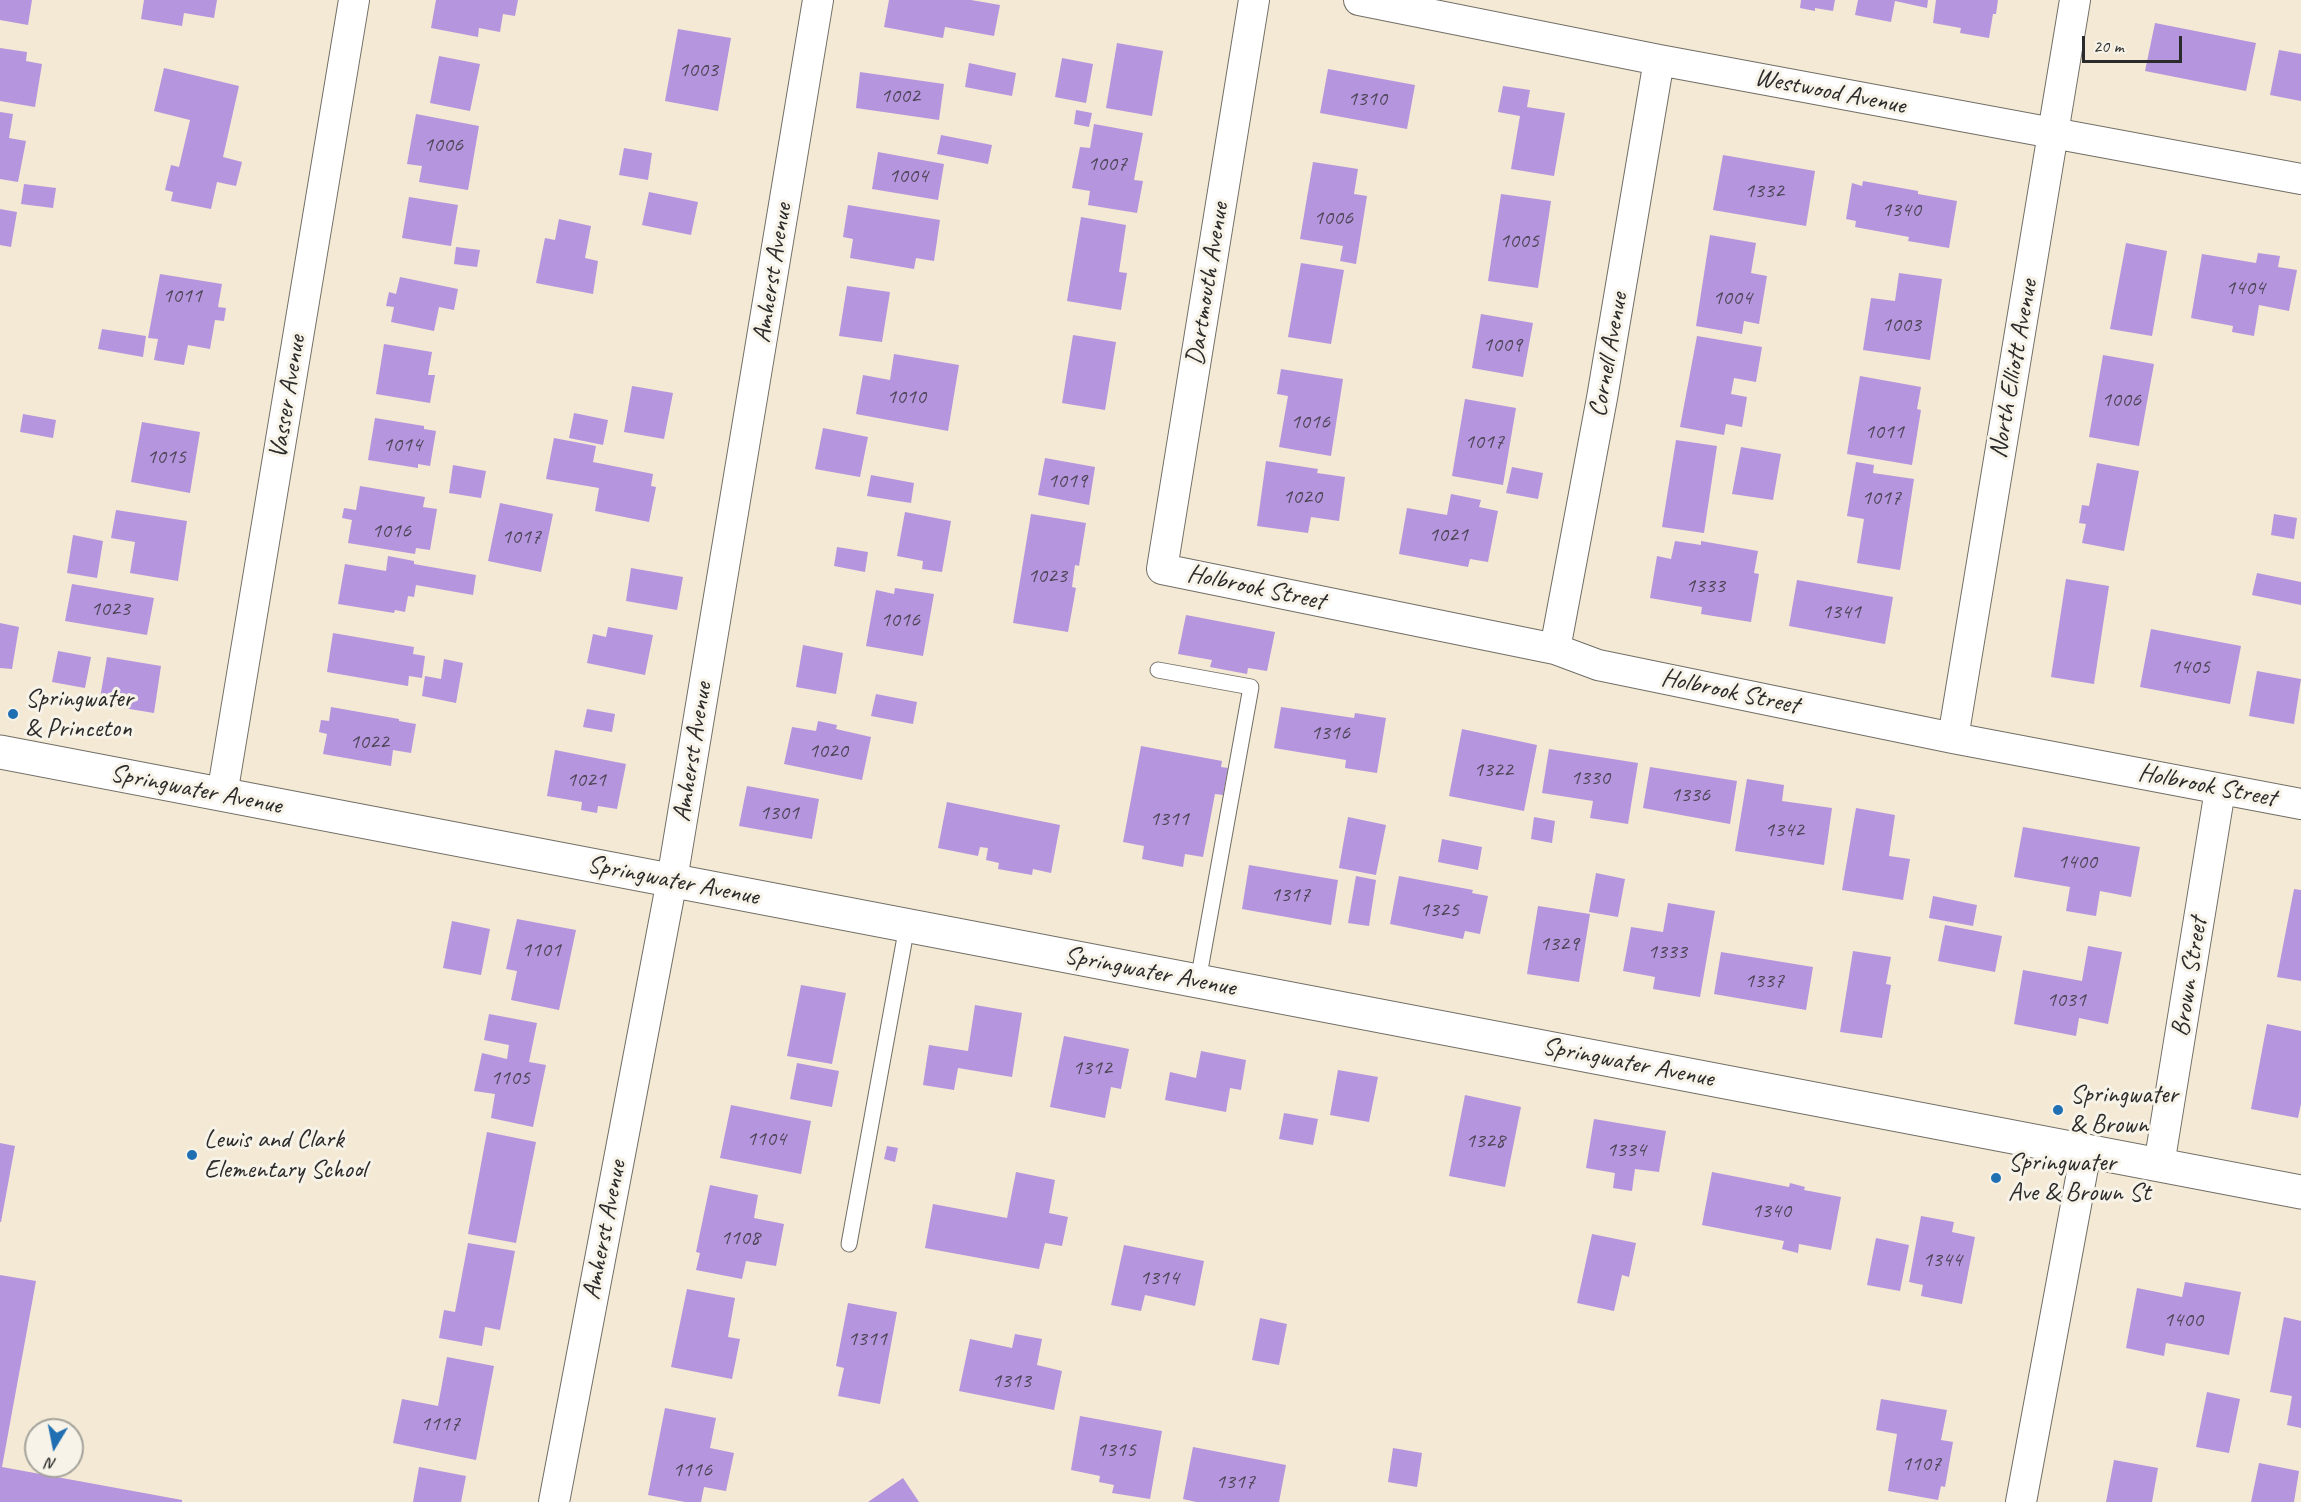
<!DOCTYPE html>
<style>
body{margin:0}
#map{position:relative;width:2301px;height:1502px;overflow:hidden;background:#f4e9d4;font-family:Caveat,sans-serif}
canvas{display:block}
.north{position:absolute;left:24px;top:1418px;width:60px;height:60px;box-sizing:border-box;background:#f7f3e8;border:2px solid #a5a39c;border-radius:50%;rotate:190deg;font-size:16px;font-weight:700;line-height:24px;text-align:center;color:#2b2b2b}
.north::after{content:'';display:block;margin:auto;width:21px;height:27px;background:#1f6fb2;clip-path:polygon(50% 0,100% 100%,50% 72%,0 100%)}
.scale{position:absolute;left:2082px;top:36px;width:100px;height:27px;box-sizing:border-box;border:3px solid #2b2b2b;border-top:0;padding-left:8px;font-size:18px;line-height:21px;white-space:nowrap;color:#2b2b2b;-webkit-text-stroke:4px #f7f3e8;paint-order:stroke}
</style>
<div id="map">
<canvas width="2301" height="1502"></canvas>
<div class="north">N</div>
<div class="scale">20 m</div>
</div>
<script>
const ctx = document.querySelector('canvas').getContext('2d');
ctx.lineJoin = 'round';
function fillPath(path, color) {
  ctx.fillStyle = color;
  ctx.fill(path, 'evenodd');
}
function stroke(path, color, width, dash) {
  ctx.strokeStyle = color;
  ctx.lineWidth = width;
  ctx.lineCap = dash ? 'butt' : 'round';
  ctx.setLineDash(dash || []);
  ctx.stroke(path);
}
function label(font, color, halo, rows, align = 'center') {
  ctx.font = font + ' Caveat,sans-serif';
  ctx.lineWidth = 6;
  ctx.setLineDash([]);
  ctx.textBaseline = 'middle';
  ctx.strokeStyle = halo;
  ctx.fillStyle = color;
  for (const [text, x, y, turn = 0] of rows) {
    ctx.save();
    ctx.translate(x, y);
    ctx.rotate((+turn || 0) * Math.PI / 180);
    ctx.textAlign = isNaN(turn) ? turn : align;
    if (halo) ctx.strokeText(text, 0, 0);
    ctx.fillText(text, 0, 0);
    ctx.restore();
  }
}
fillPath(new Path2D(`
 M0 0H32L28 25 0 20Z
 M144 0H217L214 18 184 13 182 26 141 19Z
 M436 0H518L515 16 503 14 500 32 479 28 478 37 431 28Z
 M889 0H971L1000 5 994 36 945 27 943 38 884 27Z
 M1801 0H1835L1833 11 1815 8V11L1800 8Z
 M1858 0H1928L1927 8 1895 1 1891 22 1855 15Z
 M1936 0H1998L1996 14H1993L1989 38 1960 33 1961 28 1933 23Z
 M2155 23 2256 43 2246 91 2145 71Z
 M678 29 731 38 718 111 665 101Z
 M1117 43 1163 51 1152 116 1106 108Z
 M0 48 27 52 26 61 42 64 35 107 0 101Z
 M2279 50 2301 54V101L2270 95Z
 M439 56 480 64 470 111 430 103Z
 M1062 58 1093 64 1086 103 1055 97Z
 M969 63 1016 73 1012 96 965 87Z
 M164 68 239 86 223 157 242 162 236 186 217 182 211 209 171 201 173 192 165 190 171 165 179 167 190 120 154 111Z
 M1328 69 1415 85 1407 129 1320 113Z
 M860 72 944 84 939 120 856 108Z
 M1503 86 1530 90 1527 107 1565 113 1554 176 1511 169 1520 116 1498 112Z
 M1076 110 1092 113 1089 127 1074 124Z
 M0 112 13 114 9 138 26 141 18 182 0 179Z
 M416 114 479 126 468 190 419 182 422 166 407 164Z
 M1094 124 1143 133 1134 180 1143 181 1137 213 1088 205 1090 191 1072 188 1080 147 1090 148Z
 M941 135 992 145 988 164 937 154Z
 M624 148 652 153 648 180 619 175Z
 M878 152 944 164 938 200 872 189Z
 M1723 155 1815 171 1806 226 1713 210Z
 M1313 162 1358 169 1354 194 1367 196 1356 264 1340 261 1343 246 1300 239Z
 M1863 181 1918 191V194L1957 201 1949 248 1908 241 1909 237 1855 227 1856 221 1846 219 1852 183 1862 186Z
 M24 184 56 188 53 208 21 204Z
 M649 192 698 202 691 235 642 225Z
 M1501 194 1551 201 1538 288 1488 281Z
 M409 197 458 205 451 246 402 238Z
 M848 205 940 220 934 261 916 258 914 269 850 258 853 239 843 237Z
 M0 209 17 212 11 247 0 245Z
 M1081 217 1126 225 1119 272 1127 273 1121 310 1067 301Z
 M559 219 591 226 585 258 598 261 593 294 536 283 545 238 555 240Z
 M1710 235 1756 243 1751 273 1767 276 1759 324 1744 321 1742 334 1696 326Z
 M2126 243 2167 251 2152 336 2110 329Z
 M456 247 480 250 477 267 454 264Z
 M2258 253 2280 256 2278 267 2297 270 2289 311 2259 305 2254 336 2232 332 2233 326 2191 318 2202 254 2256 263Z
 M1301 263 1344 270 1331 344 1288 337Z
 M1899 273 1942 279 1930 360 1863 350 1871 298 1895 301Z
 M160 274 222 284 218 307 226 308 224 321 215 320 210 349 188 345 184 365 154 360 158 339 148 338Z
 M400 277 458 289 454 310 439 307 434 331 391 322 394 307 386 306 389 292 396 294Z
 M847 286 890 292 882 342 839 336Z
 M1481 314 1533 323 1523 377 1472 368Z
 M102 329 146 336 143 357 98 349Z
 M1073 335 1116 342 1105 410 1062 403Z
 M1697 336 1762 347 1756 382 1734 378 1731 394 1747 397 1742 427 1726 424 1724 435 1680 427Z
 M384 344 432 352 428 375H435L430 403 376 394Z
 M894 354 959 365 948 431 856 414 863 375 890 380Z
 M2103 355 2154 364 2139 446 2089 437Z
 M1281 369 1343 379 1331 456 1279 447 1288 396 1277 394Z
 M1860 376 1921 387 1917 409 1921 410 1912 465 1847 454Z
 M632 386 673 393 664 439 624 432Z
 M1465 399 1516 408 1503 485 1452 476Z
 M574 413 608 420 603 445 569 438Z
 M23 414 56 420 53 438 20 432Z
 M375 418 424 426V429L436 431 430 466 418 464V468L368 460Z
 M142 422 200 432 190 493 131 482Z
 M823 428 868 437 860 477 815 469Z
 M554 438 596 446 593 462 653 474 651 486 656 487 649 522 595 511 599 488 546 479Z
 M1676 440 1717 446 1704 533 1662 527Z
 M1741 447 1781 454 1773 500 1732 494Z
 M1045 458 1095 467 1089 505 1038 495Z
 M1266 461 1318 469 1317 473 1345 477 1339 521 1311 517 1308 533 1257 526Z
 M1856 462 1874 465 1873 473 1914 479 1900 570 1857 563 1864 519 1847 516Z
 M2097 463 2139 471 2124 551 2082 543 2086 524 2079 523 2082 505 2089 506Z
 M453 465 486 471 481 498 449 493Z
 M1512 467 1543 473 1538 499 1506 493Z
 M871 475 914 483 911 503 867 496Z
 M360 486 425 497 423 507 437 509 430 550 416 548 415 554 348 543 352 520 342 518 344 508 356 510Z
 M1451 494 1481 500 1479 507 1498 511 1488 562 1470 559 1468 567 1399 554 1407 508 1447 515Z
 M500 503 553 514 541 572 488 561Z
 M116 510 187 521 178 581 130 573 135 542 111 538Z
 M905 512 951 521 942 572 922 569 923 561 897 556Z
 M1031 514 1086 523 1079 566 1075 565 1072 587 1076 588 1068 632 1013 623Z
 M2274 514 2297 518 2294 539 2271 535Z
 M73 535 103 541 97 578 67 573Z
 M1675 541 1701 545V541L1758 551 1754 573 1759 574 1751 622 1701 614 1702 607 1650 598 1657 556 1671 559Z
 M837 547 868 552 865 572 834 566Z
 M388 556 414 561V564L476 575 473 595 416 585 414 597 408 596 405 612 395 610 394 613 338 604 345 564 386 571Z
 M631 568 683 577 677 610 626 601Z
 M2257 573 2301 582V605L2252 595Z
 M2066 579 2109 586 2094 684 2051 677Z
 M1797 580 1893 597 1885 644 1789 626Z
 M72 584 154 598 147 635 65 621Z
 M895 588 934 594 923 656 866 646 876 590 894 594Z
 M1186 615 1275 632 1267 671 1248 668 1247 674 1210 667 1212 660 1178 654Z
 M0 623 19 627 12 669 0 668Z
 M608 627 653 635 645 675 587 663 593 634 606 637Z
 M2151 629 2241 646 2230 704 2140 687Z
 M333 633 414 647 413 654 425 656 422 678 409 676 408 686 327 672Z
 M803 645 843 653 836 694 796 687Z
 M58 651 91 657 85 688 52 682Z
 M107 657 161 666 154 713 99 704Z
 M444 659 463 663 456 703 422 696 425 676 441 679Z
 M2257 671 2301 679 2294 724 2249 716Z
 M876 694 917 702 913 724 871 716Z
 M331 707 399 719V721L416 724 411 753 393 750 391 766 323 754 327 734 319 732 321 720 329 721Z
 M1281 707 1354 718 1355 713 1386 718 1377 773 1345 768 1346 760 1274 748Z
 M587 709 615 714 612 732 583 727Z
 M818 721 837 725 836 729 871 737 862 780 784 764 792 727 816 731Z
 M1462 729 1537 745 1524 811 1449 796Z
 M1141 746 1222 761 1221 767 1228 768 1223 795 1215 794 1203 857 1185 854 1183 867 1142 859 1144 846 1123 842Z
 M1549 749 1638 763 1628 824 1590 818 1593 801 1542 793Z
 M555 750 626 764 617 809 598 806 597 813 581 810 582 802 547 796Z
 M1650 767 1737 781 1730 824 1643 808Z
 M1747 779 1784 785 1782 801 1832 808 1824 865 1735 851Z
 M747 786 819 799 812 839 739 826Z
 M947 802 1060 825 1051 873 1033 869 1032 875 998 869 999 863 986 860 988 848 980 847 978 856 938 848Z
 M1856 808 1895 815 1889 856 1910 859 1903 900 1842 890Z
 M1348 817 1386 825 1376 875 1339 868Z
 M1534 817 1555 821 1552 843 1531 839Z
 M2023 827 2140 847 2131 897 2100 891 2096 916 2066 911 2070 887 2014 877Z
 M1442 839 1482 847 1478 870 1438 862Z
 M1249 865 1338 880 1331 925 1242 909Z
 M1596 873 1625 879 1618 917 1589 912Z
 M1356 876 1376 880 1369 926 1348 923Z
 M1399 876 1473 890 1472 893 1488 896 1480 934 1465 931 1463 939 1390 924Z
 M2294 889 2301 890V981L2277 977Z
 M1933 896 1977 905 1973 926 1929 918Z
 M1668 903 1715 911 1700 997 1653 989 1655 977 1623 971 1631 927 1663 932Z
 M1538 906 1590 914 1579 982 1527 974Z
 M517 919 576 930 559 1010 511 1000 517 971 506 969Z
 M452 921 490 929 481 975 443 968Z
 M1945 925 2002 936 1995 972 1938 961Z
 M2088 946 2122 952 2108 1024 2079 1018 2076 1036 2014 1024 2023 970 2082 981Z
 M1853 951 1891 957 1886 984 1891 985 1882 1038 1840 1032Z
 M1721 952 1813 967 1806 1010 1714 994Z
 M801 985 846 993 832 1064 787 1056Z
 M975 1005 1022 1013 1012 1077 958 1068 954 1090 923 1085 929 1045 968 1051Z
 M489 1014 537 1023 529 1062 546 1065 533 1127 491 1118 495 1094 474 1091 482 1053 507 1059 509 1045 484 1040Z
 M2267 1024 2301 1031V1104L2298 1118 2251 1109Z
 M1064 1036 1129 1049 1121 1089 1111 1087 1105 1118 1050 1107Z
 M1201 1051 1246 1060 1241 1090 1230 1088 1226 1112 1165 1100 1170 1072 1196 1078Z
 M797 1063 839 1071 832 1107 790 1099Z
 M1338 1070 1378 1077 1369 1122 1330 1115Z
 M1465 1095 1521 1107 1505 1187 1449 1176Z
 M731 1105 811 1121 801 1174 720 1158Z
 M1284 1113 1318 1119 1313 1145 1279 1139Z
 M1594 1119 1666 1131 1659 1172 1635 1169 1632 1191 1613 1188 1615 1173 1586 1168Z
 M487 1132 536 1142 516 1243 468 1234Z
 M0 1143 15 1146 1 1222H0Z
 M887 1146 898 1148 895 1162 884 1159Z
 M1016 1172 1055 1180 1049 1213 1068 1217 1062 1246 1045 1243 1039 1269 925 1248 933 1204 1007 1218Z
 M1712 1172 1789 1187 1790 1183 1805 1187 1804 1190 1841 1197 1831 1250 1799 1244 1798 1253 1782 1249 1784 1241 1702 1225Z
 M710 1185 758 1195 754 1218 784 1224 776 1266 746 1261 742 1279 696 1270 700 1253 696 1252Z
 M1921 1216 1954 1222 1952 1232 1975 1237 1962 1304 1921 1296 1923 1285 1909 1282Z
 M1592 1234 1636 1243 1629 1277 1622 1275 1614 1311 1577 1303Z
 M1876 1238 1909 1245 1900 1291 1867 1285Z
 M468 1243 515 1251 500 1330 485 1327 482 1346 439 1338 444 1310 455 1312Z
 M1124 1245 1204 1261 1195 1306 1145 1295 1141 1311 1111 1305Z
 M0 1275 36 1281 2 1467 182 1500V1502H0Z
 M2185 1282 2241 1292 2229 1355 2166 1343 2164 1356 2126 1348 2137 1288 2182 1297Z
 M687 1289 735 1298 728 1337 740 1339 732 1379 671 1367Z
 M848 1303 897 1312 880 1404 838 1396 844 1368 836 1366Z
 M2284 1317 2301 1321V1428L2287 1425 2292 1396 2270 1392Z
 M1260 1318 1287 1324 1279 1365 1252 1360Z
 M1015 1334 1042 1339 1037 1365 1062 1371 1054 1410 959 1391 970 1339 1012 1348Z
 M447 1357 494 1366 476 1460 393 1443 402 1399 438 1406Z
 M2207 1392 2240 1399 2229 1453 2196 1447Z
 M1881 1399 1947 1410 1941 1440 1953 1442 1945 1487 1941 1486 1938 1500 1888 1491 1897 1434 1876 1430Z
 M665 1408 716 1418 710 1448 734 1453 726 1491 704 1487 701 1502H685L648 1495Z
 M1080 1416 1162 1431 1150 1499 1112 1493 1114 1485 1099 1482 1100 1476 1071 1470Z
 M1193 1447 1286 1465 1279 1502H1196L1183 1499Z
 M1393 1448 1422 1453 1417 1487 1388 1482Z
 M2114 1460 2158 1468 2152 1502H2106Z
 M2259 1463 2299 1471 2294 1502H2251Z
 M419 1467 466 1476 461 1502H413Z
 M903 1478 919 1502H868Z`), '#b595dd');
const service = new Path2D(`
 M1158 670 1251 687 1198 981
 M849 1244 907 926`);
const minor = new Path2D(`
 M1254 0 1162 569 1555 649 1598 665 1953 738 2301 804
 M1359 0 1659 60 2301 179
 M1555 649 1602 398 1659 60
 M1953 738 2075 0
 M222 795 354 0
 M2159 1165 2220 790
 M554 1502 672 880 818 0
 M2021 1502 2086 1151`);
const tertiary = new Path2D(`
 M0 752 2301 1192`);
stroke(service, '#716e66', 17);
stroke(minor, '#716e66', 32);
stroke(tertiary, '#716e66', 35);
stroke(service, '#fff', 15);
stroke(minor, '#fff', 30);
stroke(tertiary, '#fff', 33);
for (const [x, y, r, color] of [
 [13,714,6,"#1f6fb2"],
 [2058,1110,6,"#1f6fb2"],
 [192,1155,6,"#1f6fb2"],
 [1996,1178,6,"#1f6fb2"]
]) {
  const dot = new Path2D();
  dot.arc(x, y, r, 0, 2 * Math.PI);
  ctx.fillStyle = color;
  ctx.fill(dot);
  stroke(dot, '#f7f3e8', 2);
}
label('22px', '#4e4658', null, [
 ["1003",698,70],
 ["1002",900,96],
 ["1310",1367,99],
 ["1006",443,145],
 ["1007",1107,164],
 ["1004",908,176],
 ["1332",1764,191],
 ["1340",1901,210],
 ["1006",1333,218],
 ["1005",1519,241],
 ["1404",2245,288],
 ["1011",182,296],
 ["1004",1732,298],
 ["1003",1901,325],
 ["1009",1502,345],
 ["1010",906,397],
 ["1006",2121,400],
 ["1016",1310,422],
 ["1011",1884,432],
 ["1017",1484,442],
 ["1014",402,445],
 ["1015",166,457],
 ["1019",1067,481],
 ["1020",1302,497],
 ["1017",1881,498],
 ["1016",391,531],
 ["1021",1448,535],
 ["1017",521,537],
 ["1023",1047,576],
 ["1333",1705,586],
 ["1023",110,609],
 ["1341",1841,612],
 ["1016",900,620],
 ["1405",2190,667],
 ["1316",1330,733],
 ["1022",369,742],
 ["1020",828,751],
 ["1322",1493,770],
 ["1330",1590,778],
 ["1021",586,780],
 ["1336",1690,795],
 ["1301",779,813],
 ["1311",1169,819],
 ["1342",1784,830],
 ["1400",2077,862],
 ["1317",1290,895],
 ["1325",1439,910],
 ["1329",1559,944],
 ["1101",541,950],
 ["1333",1667,952],
 ["1337",1764,981],
 ["1031",2066,1000],
 ["1312",1092,1068],
 ["1105",510,1078],
 ["1104",766,1139],
 ["1328",1485,1141],
 ["1334",1626,1150],
 ["1340",1771,1211],
 ["1108",740,1238],
 ["1344",1942,1260],
 ["1314",1159,1278],
 ["1400",2183,1320],
 ["1311",867,1339],
 ["1313",1011,1381],
 ["1117",440,1424],
 ["1315",1116,1450],
 ["1107",1921,1464],
 ["1116",692,1470],
 ["1317",1235,1482]
]);
label('26px', '#2b2b2b', '#f7f3e8', [
 ["Westwood Avenue",1830,92,11],
 ["Amherst Avenue",773,273,-81],
 ["Dartmouth Avenue",1208,284,-81],
 ["Cornell Avenue",1609,355,-80],
 ["North Elliott Avenue",2014,369,-80],
 ["Vasser Avenue",288,397,-81],
 ["Holbrook Street",1256,588,12],
 ["Holbrook Street",1730,692,12],
 ["Amherst Avenue",693,752,-81],
 ["Holbrook Street",2207,786,11],
 ["Springwater Avenue",196,790,11],
 ["Springwater Avenue",673,881,11],
 ["Springwater Avenue",1150,972,11],
 ["Brown Street",2190,977,-81],
 ["Springwater Avenue",1628,1063,11],
 ["Amherst Avenue",605,1230,-79]
]);
label('26px', '#2b2b2b', '#f7f3e8', [
 ["Springwater",25,699],
 ["& Princeton",25,729],
 ["Springwater",2070,1095],
 ["& Brown",2070,1125],
 ["Lewis and Clark",204,1140],
 ["Elementary School",204,1170],
 ["Springwater",2008,1163],
 ["Ave & Brown St",2008,1193]
], 'left');
</script>
